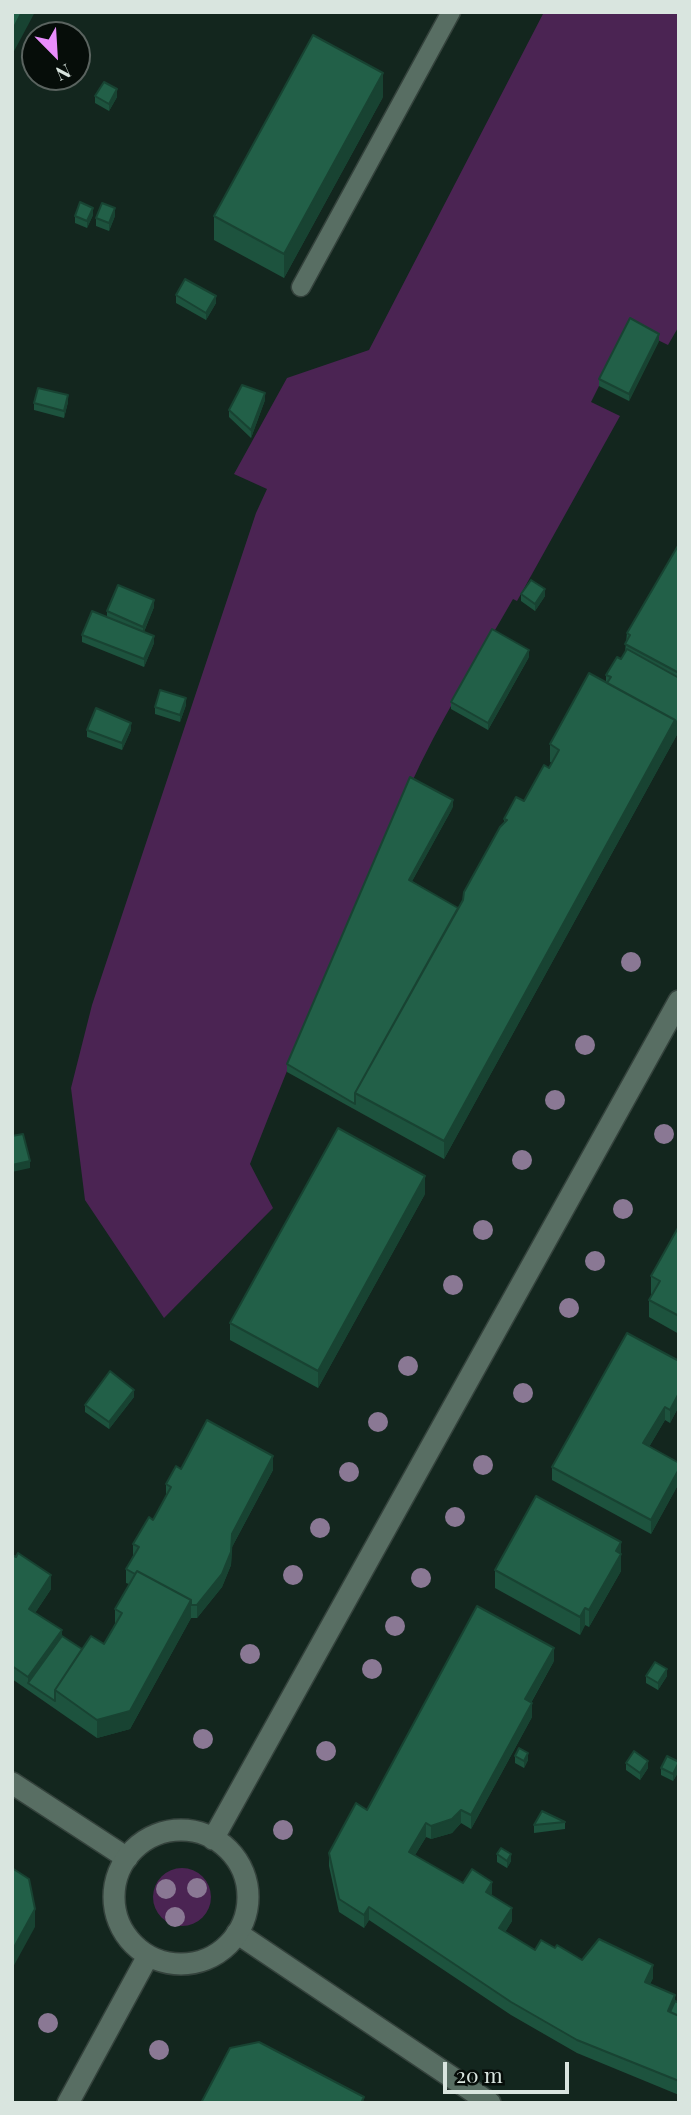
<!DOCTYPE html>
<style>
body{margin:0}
#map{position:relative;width:691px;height:2115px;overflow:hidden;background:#13261e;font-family:"Playfair Display",serif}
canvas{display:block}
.frame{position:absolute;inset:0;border:14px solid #d9e5df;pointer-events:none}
.north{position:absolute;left:21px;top:21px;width:70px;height:70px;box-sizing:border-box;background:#060d09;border:2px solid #5a635f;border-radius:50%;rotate:156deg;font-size:19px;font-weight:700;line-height:28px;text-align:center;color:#d9e5df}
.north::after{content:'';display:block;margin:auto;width:24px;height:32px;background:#ea8dfd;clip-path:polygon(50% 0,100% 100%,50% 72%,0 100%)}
.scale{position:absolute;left:443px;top:2062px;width:126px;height:32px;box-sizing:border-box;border:4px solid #d9e5df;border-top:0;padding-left:9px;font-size:21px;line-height:24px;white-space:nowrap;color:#d9e5df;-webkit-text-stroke:5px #060d09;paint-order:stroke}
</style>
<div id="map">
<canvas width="691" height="2115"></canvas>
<div class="frame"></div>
<div class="north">N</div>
<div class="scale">20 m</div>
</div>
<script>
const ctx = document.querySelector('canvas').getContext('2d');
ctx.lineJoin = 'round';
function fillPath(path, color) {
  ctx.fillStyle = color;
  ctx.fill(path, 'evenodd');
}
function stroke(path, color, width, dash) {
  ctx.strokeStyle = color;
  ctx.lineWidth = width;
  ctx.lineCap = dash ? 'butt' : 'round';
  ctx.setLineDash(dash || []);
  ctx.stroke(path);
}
fillPath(new Path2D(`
 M544 12H679V326L668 345 629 326 591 402 620 416 517 601 513 599C478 660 439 722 410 786 352 909 300 1037 250 1164L273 1208 164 1318 85 1200 71 1088 92 1005 256 513 267 489 234 474 287 378 369 350Z
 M153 1897a29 29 0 1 1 58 0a29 29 0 1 1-58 0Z`), '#4b2453');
const service = new Path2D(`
 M301 287 451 12`);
const minor = new Path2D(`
 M12 1783 127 1858
 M237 1933 490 2103`);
const tertiary = new Path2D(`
 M114 1897a67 67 0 1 1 134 0a67 67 0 1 1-134 0Z
 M213 1839 679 1001
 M68 2103 148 1956`);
stroke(service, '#34423c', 21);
stroke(minor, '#34423c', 24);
stroke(tertiary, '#34423c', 24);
stroke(service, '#586e63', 18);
stroke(minor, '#586e63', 21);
stroke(tertiary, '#586e63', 21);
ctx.fillStyle = '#8a7894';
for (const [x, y] of [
 [631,962],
 [585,1045],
 [555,1100],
 [664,1134],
 [522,1160],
 [623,1209],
 [483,1230],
 [595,1261],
 [453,1285],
 [569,1308],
 [408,1366],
 [523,1393],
 [378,1422],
 [483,1465],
 [349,1472],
 [455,1517],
 [320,1528],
 [293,1575],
 [421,1578],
 [395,1626],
 [250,1654],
 [372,1669],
 [203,1739],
 [326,1751],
 [283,1830],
 [197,1888],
 [166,1889],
 [175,1917],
 [48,2023],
 [159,2050]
]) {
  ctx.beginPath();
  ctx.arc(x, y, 10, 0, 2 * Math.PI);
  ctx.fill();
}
fillPath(new Path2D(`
 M95 96 117 97 109 111 95 103Z
 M383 97 284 278 214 240V216Z
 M93 215 87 228 75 223V216Z
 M115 216 109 231 96 226V218Z
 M176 295 216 303 206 320 176 303Z
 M659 341 629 401 599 386V379Z
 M265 400 251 438 229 417V410Z
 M68 402 64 418 34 410V403Z
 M679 544V731L444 1159 287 1072V1064L453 807 412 881 458 908 504 823V819L524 801 549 768 552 763 550 762V744L606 683V675L621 659 625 652 627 633Z
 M521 594 545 596 535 611 521 601Z
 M154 607 144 632 154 643 144 667 82 642V635L107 618V611Z
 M529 657 488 730 451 709V702Z
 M186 705 180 722 155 714V707Z
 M87 730H131L122 750 87 737Z
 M425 1194 318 1388 230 1340V1323Z
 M679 1226V1334L649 1317V1300L652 1294H651V1276Z
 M679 1361V1406L670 1423 665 1420 649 1447 679 1463V1483L651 1534 552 1480V1467Z
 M134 1397 109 1429 85 1412V1405Z
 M181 1469 273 1470 232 1547 231 1565 222 1587 197 1618H191L130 1729 97 1738 12 1679V1555L51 1589 35 1613 62 1636 82 1649 104 1644 115 1624V1609L129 1584 126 1583V1569L133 1556V1544L153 1520 166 1495V1484Z
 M621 1542V1571L589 1627 585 1625 580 1635 495 1588V1570Z
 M554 1661 531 1703 532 1717 471 1829 461 1823 452 1833 431 1839 426 1837 415 1855 463 1883 492 1895 512 1921 505 1932 535 1950 555 1948 582 1960 653 1978 650 1984 679 2003V2095L577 2053 511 2015 369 1920 364 1928 339 1912 329 1866V1853L367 1810Z
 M646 1676H667L658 1690 646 1683Z
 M515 1756 528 1760 524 1768 515 1763Z
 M679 1762V1771L673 1781 661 1775V1768Z
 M626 1763 648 1768 640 1780 626 1770Z
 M565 1822V1829L534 1833V1825Z
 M497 1854 511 1861 507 1868 497 1862Z`), '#1d533e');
fillPath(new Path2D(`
 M22 12H35L12 55V31Z
 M383 73V97L284 278V254Z
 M117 89V97L109 111V104Z
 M93 208V215L87 228V221Z
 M115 208V216L109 231V223Z
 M216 296V303L206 320V313Z
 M659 334V341L629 401V394Z
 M265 393V400L251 438V430Z
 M68 395V402L64 418V411Z
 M545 589V596L535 611V604Z
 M154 600V607L143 634V627Z
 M154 636V643L144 667V659Z
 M529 650V657L488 730V723Z
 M186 698V705L180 722V715Z
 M679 718V731L444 1159V1141L675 720Z
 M131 723V730L122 750V743Z
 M453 800V807L409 887V880Z
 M30 1161V1168L12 1172V1165Z
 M425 1176V1194L318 1388V1371Z
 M134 1390V1397L109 1429V1422Z
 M679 1393V1406L670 1423V1410Z
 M665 1407V1420L643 1457V1443Z
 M273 1456V1470L232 1547 231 1565 222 1587 197 1618V1605L232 1534Z
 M679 1469V1483L651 1534V1520Z
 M621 1542V1571L589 1627V1610Z
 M51 1575V1589L29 1622V1609Z
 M191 1600V1618L130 1729 97 1738V1720Z
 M585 1608V1625L580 1635V1617Z
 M62 1630V1643L28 1683V1690V1677Z
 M554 1648V1661L525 1713V1699Z
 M667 1669V1676L658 1690V1683Z
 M532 1703V1717L471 1829V1815Z
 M528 1753V1760L524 1768V1761Z
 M648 1761V1768L640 1780V1773Z
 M679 1764V1771L673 1781V1774Z
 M461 1810V1823L452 1833 431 1839V1826Z
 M426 1823V1837L409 1865V1852Z
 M511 1854V1861L507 1868V1861Z
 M492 1882V1895L486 1892Z
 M369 1907V1920L364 1928V1915Z
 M512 1908V1921L499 1942V1928Z
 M35 1909V1927L12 1969V1951Z
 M653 1965V1978L645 1995V1982Z
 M675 1995V2008L671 2018 668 2011Z`), '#184332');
const building = new Path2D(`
 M12 12H22L12 31Z
 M313 35 383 73 284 254 214 216Z
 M104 82 117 89 109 104 95 96Z
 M80 202 93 208 87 221 75 216Z
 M102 203 115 208 109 223 96 218Z
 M185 279 216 296 206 313 176 295Z
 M630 318 659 334 629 394 599 379Z
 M242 385 265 393 251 430 229 410Z
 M38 388 68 395 64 411 34 403Z
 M679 544V673L625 644 630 635 627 633Z
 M531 580 545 589 535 604 521 594Z
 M118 585 154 600 143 627 107 611Z
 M92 611 154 636 144 659 82 635Z
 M492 629 529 650 488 723 451 702Z
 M627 649 679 678V718L675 725V720L607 683 611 677 606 675 617 657 621 659Z
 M589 673 675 720 444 1141 355 1093 463 900 464 892 500 827 507 820 504 819 516 797 524 801 544 765 549 768 559 750 550 744Z
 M160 690 186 698 180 715 155 707Z
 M96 708 131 723 122 743 87 730Z
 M410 777 453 800 409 880 458 908 355 1093V1104L287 1064Z
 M338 1128 425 1176 318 1371 230 1323Z
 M23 1134 30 1161 12 1165V1136Z
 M679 1226V1316L649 1300 660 1281 651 1276Z
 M627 1333 679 1361V1393L670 1410 665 1407 643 1443 679 1463V1469L651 1520 552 1467Z
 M110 1371 134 1390 109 1422 85 1405Z
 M207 1420 273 1456 232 1534 231 1552 222 1574 197 1605H191V1600L137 1571 135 1574 126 1569 139 1547 133 1544 149 1517 153 1520 171 1487 166 1484 176 1466 181 1469Z
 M536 1496 621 1542 616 1551 621 1554 589 1610 585 1608 580 1617 495 1570Z
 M18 1553 51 1575 29 1609 62 1630 28 1677 12 1666V1555L16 1557Z
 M137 1571 191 1600 130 1711 97 1720 55 1690 91 1636 104 1644 122 1613 115 1609Z
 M477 1606 554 1648 525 1699 532 1703 471 1815 461 1810 452 1819 431 1826 426 1823 409 1852 463 1883 472 1869 492 1882 486 1892 512 1908 499 1928 535 1950 541 1940 555 1948 557 1945 582 1960 599 1939 653 1965 645 1982 675 1995 668 2011 679 2016V2081L577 2040 511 2002 369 1907 364 1915 339 1899 329 1853 356 1803 367 1810Z
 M62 1636 82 1649 55 1690V1701L28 1683Z
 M655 1662 667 1669 658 1683 646 1676Z
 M519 1748 528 1753 524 1761 515 1756Z
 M634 1751 648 1761 640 1773 626 1763Z
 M667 1756 679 1762 673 1774 661 1768Z
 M542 1811 565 1822 534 1825Z
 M501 1848 511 1854 507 1861 497 1854Z
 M12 1868 29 1879 35 1909 12 1951Z
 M675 2001 679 2003V2016L670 2012Z
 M259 2042 364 2097 362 2101 366 2103H201L230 2048Z`);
fillPath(building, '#226048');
stroke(building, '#184332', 2);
</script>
